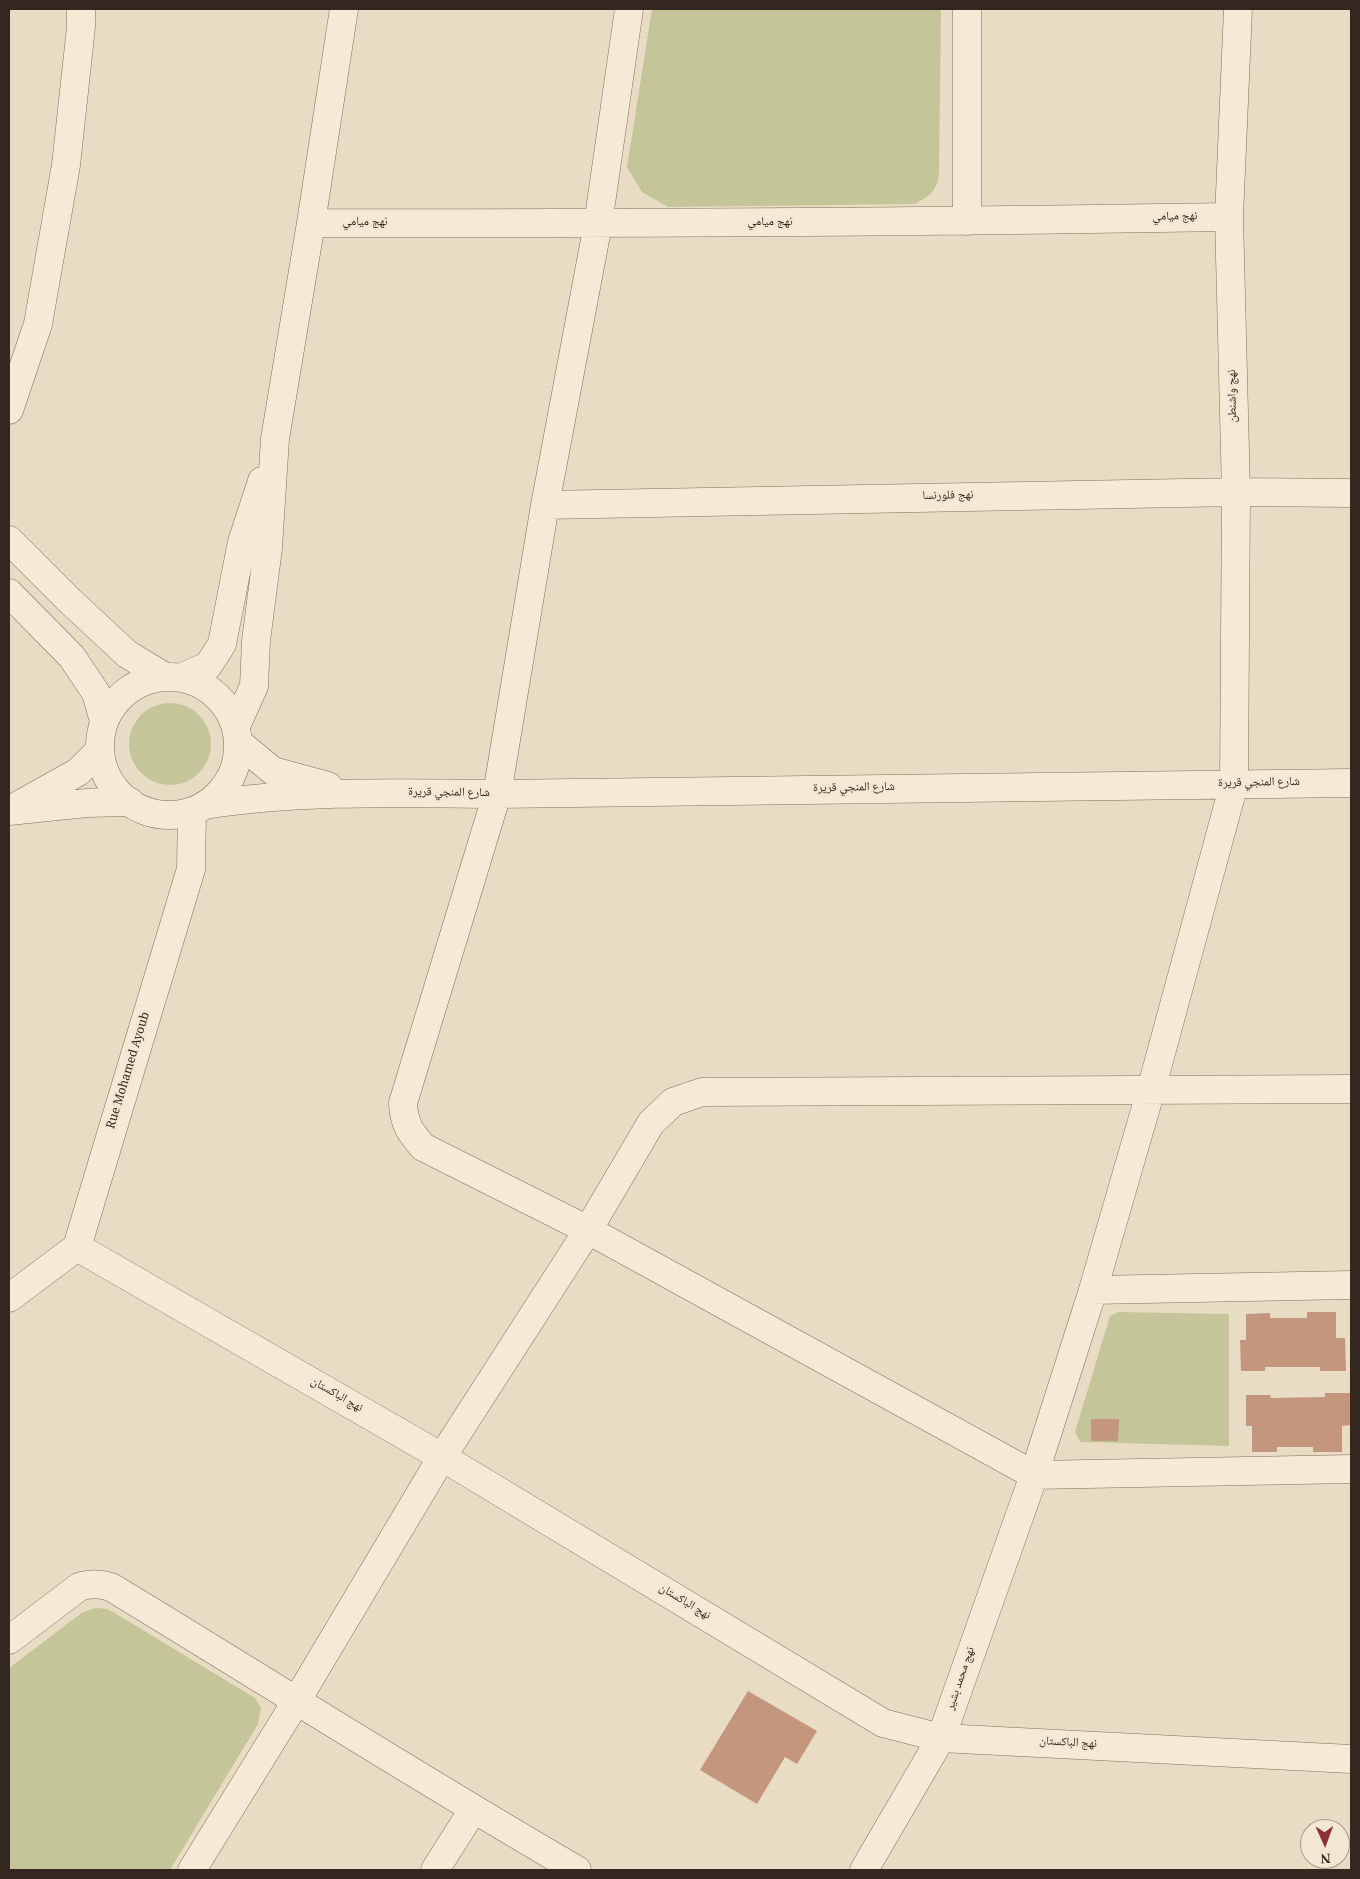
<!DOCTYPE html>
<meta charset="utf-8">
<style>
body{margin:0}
#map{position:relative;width:1360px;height:1879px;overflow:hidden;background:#e9dcc4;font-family:Georgia,serif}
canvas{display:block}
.frame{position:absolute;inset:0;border:10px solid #34271f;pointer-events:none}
.north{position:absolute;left:1300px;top:1819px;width:50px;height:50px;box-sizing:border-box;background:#f2e7d3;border:1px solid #a69a8b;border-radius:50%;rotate:178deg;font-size:14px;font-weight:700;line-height:20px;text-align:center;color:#34271f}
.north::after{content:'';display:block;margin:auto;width:18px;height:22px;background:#8b3239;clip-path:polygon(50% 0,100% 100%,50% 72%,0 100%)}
</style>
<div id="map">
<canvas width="1360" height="1879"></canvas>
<div class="frame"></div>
<div class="north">N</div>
</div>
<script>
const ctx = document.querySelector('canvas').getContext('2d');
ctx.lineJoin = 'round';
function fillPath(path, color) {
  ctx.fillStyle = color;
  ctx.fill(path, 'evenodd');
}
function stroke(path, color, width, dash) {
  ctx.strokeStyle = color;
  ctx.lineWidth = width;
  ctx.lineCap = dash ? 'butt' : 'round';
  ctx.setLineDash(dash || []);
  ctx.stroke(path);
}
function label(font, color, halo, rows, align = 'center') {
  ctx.font = font + ' Georgia,"Noto Naskh Arabic",serif';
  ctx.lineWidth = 5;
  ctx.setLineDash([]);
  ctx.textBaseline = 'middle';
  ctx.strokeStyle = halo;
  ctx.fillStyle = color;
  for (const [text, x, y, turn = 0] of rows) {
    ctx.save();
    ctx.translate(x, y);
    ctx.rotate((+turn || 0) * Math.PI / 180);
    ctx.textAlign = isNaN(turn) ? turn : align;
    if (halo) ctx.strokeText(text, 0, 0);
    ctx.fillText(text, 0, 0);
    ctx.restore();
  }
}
fillPath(new Path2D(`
 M652 9H941L939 173C937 191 931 195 915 204L668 207 642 192 627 167Z
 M129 744a41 41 0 1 1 82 0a41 41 0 1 1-82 0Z
 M1118 1312 1229 1314V1446L1080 1442 1075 1432 1110 1316Z
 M96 1608 108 1609 255 1698 261 1708 258 1724 170 1870H9V1668L83 1612Z`), '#c4c699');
fillPath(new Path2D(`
 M1307 1312H1336V1338H1345L1346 1371H1320V1367H1265V1371H1241L1240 1340H1246V1314L1270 1313V1318H1307Z
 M1325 1393H1350L1351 1425 1342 1426V1452H1313V1447H1277V1452H1252V1426H1246V1395H1270L1271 1398 1325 1397Z
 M1091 1419H1119L1118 1441H1091Z
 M748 1691 817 1731 797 1764 785 1757 757 1804 700 1770Z`), '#c4967e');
const minor = new Path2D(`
 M629 9 598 224 545 505 497 794 403 1103C404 1124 410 1132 423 1147L588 1230 1034 1475 1351 1469
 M967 9V221
 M311 223C617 224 923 222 1229 217
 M9 410 38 324 66 165 81 27V9
 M545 505 1236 492 1351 493
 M9 540 68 599 127 654 165 677
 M9 593 72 657 96 693 104 721
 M182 677 208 666 222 644 242 542 262 481
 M100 746a69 69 0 1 1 138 0a69 69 0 1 1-138 0Z
 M236 726 254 686 256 641 268 548 275 439 311 223 344 9
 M239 743 273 771 328 786
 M19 805 78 772 100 750
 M205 805C302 790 399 793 497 794L1351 783
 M9 811 87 803 130 802
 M77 1247 442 1457 883 1723 941 1738 1351 1759
 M1093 1290 1351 1285
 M9 1298 77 1247 191 869 192 811
 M9 1640 79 1587C90 1583 99 1583 111 1587 266 1681 420 1779 577 1870
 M192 1870 297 1700 442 1457 588 1230 651 1123 673 1102 702 1092 1351 1089
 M435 1870 473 1810
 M864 1870 941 1738 1034 1475 1093 1290 1151 1090 1234 784 1236 492 1229 217 1238 9`);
stroke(minor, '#826e5c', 29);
stroke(minor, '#f5ead6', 28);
label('12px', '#34271f', '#f2e7d3', [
 ["نهج ميامي",1175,218,-1],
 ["نهج ميامي",365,223],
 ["نهج ميامي",770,223],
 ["نهج واشنطن",1234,396,-91],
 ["نهج فلورنسا",948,497,-1],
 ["شارع المنجي قريرة",1259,784,-1],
 ["شارع المنجي قريرة",854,789,-1],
 ["شارع المنجي قريرة",449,794,1],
 ["Rue Mohamed Ayoub",130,1071,-73],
 ["نهج الباكستان",336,1396,30],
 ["نهج الباكستان",684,1603,31],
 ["نهج محمد بشير",962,1679,-71],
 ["نهج الباكستان",1068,1744,3]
]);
</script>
